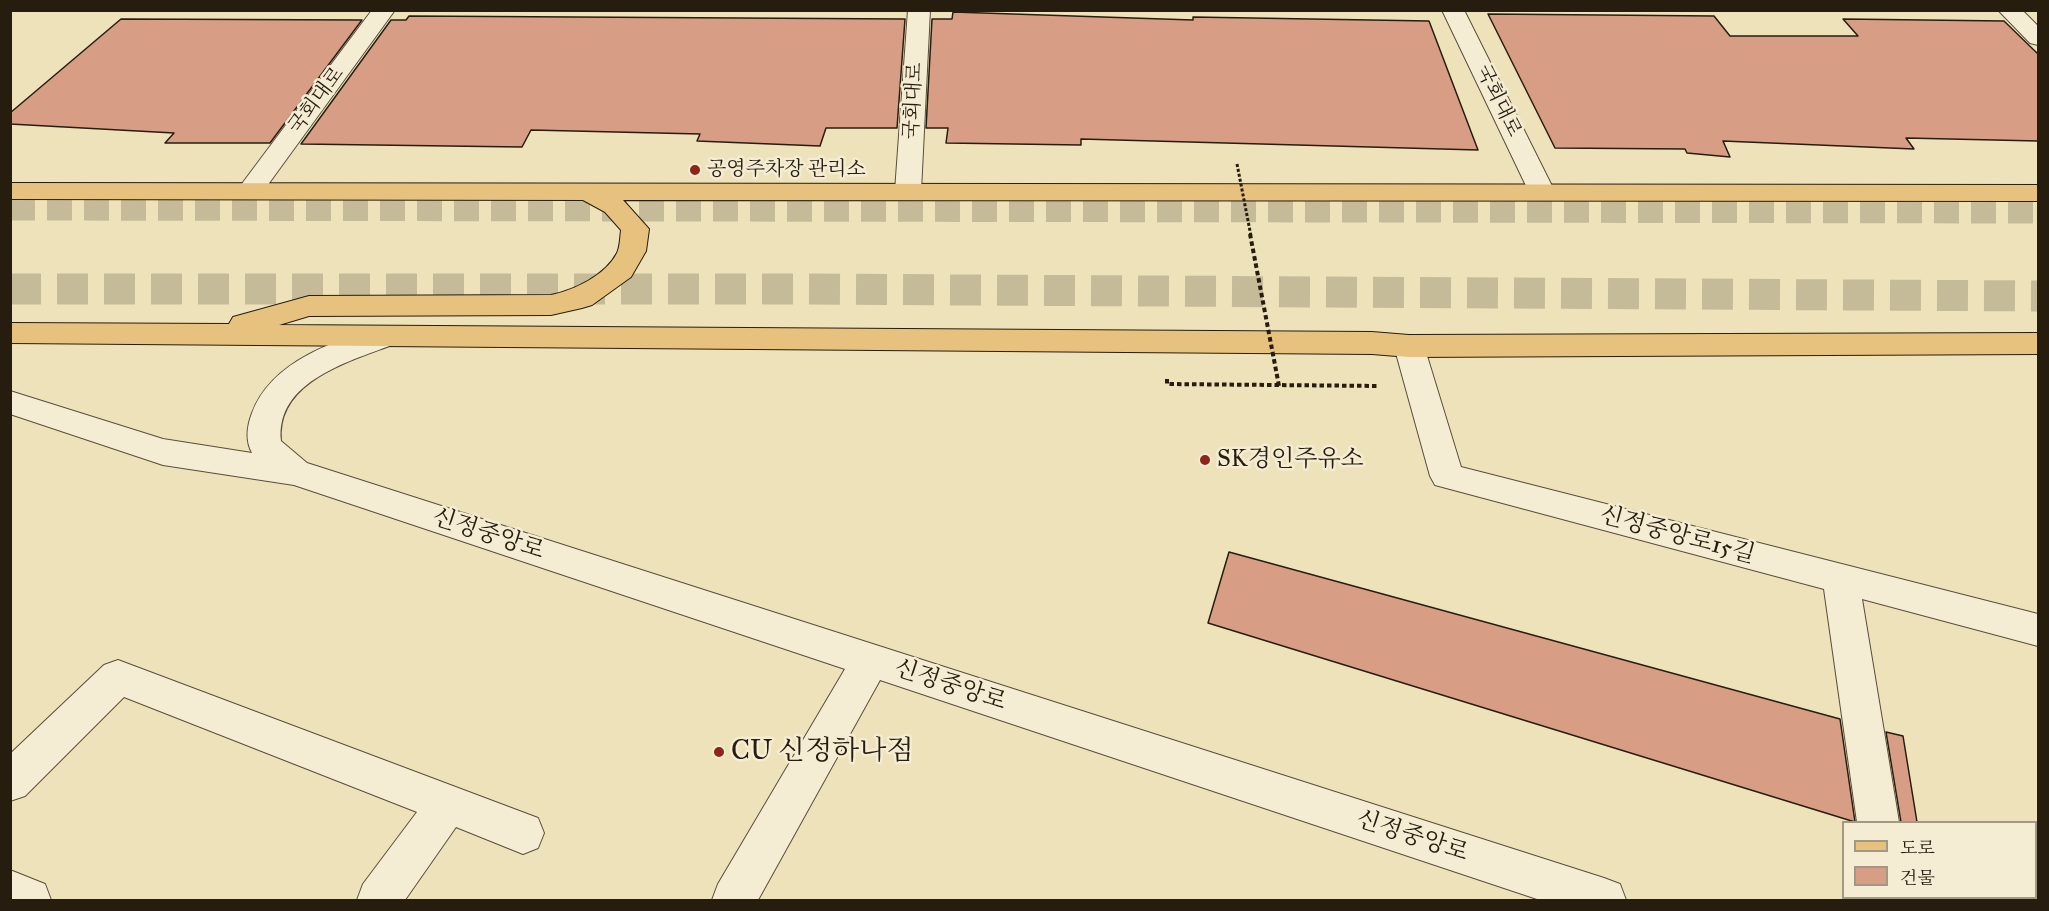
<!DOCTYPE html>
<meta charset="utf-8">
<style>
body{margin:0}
#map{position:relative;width:2049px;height:911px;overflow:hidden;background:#eee2bb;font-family:"IM FELL Great Primer","Noto Serif KR",serif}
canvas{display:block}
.frame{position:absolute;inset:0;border:12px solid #271d0f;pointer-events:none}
.legend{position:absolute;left:1842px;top:821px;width:195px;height:78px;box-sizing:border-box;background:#f4ecd3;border:2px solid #a29985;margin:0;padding:8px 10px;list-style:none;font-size:18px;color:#271d0f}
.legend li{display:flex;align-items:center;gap:12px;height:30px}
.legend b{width:30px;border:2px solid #a29985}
</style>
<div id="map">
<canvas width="2049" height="911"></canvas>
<div class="frame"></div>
<ul class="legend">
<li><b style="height:8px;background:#e7c17e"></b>도로</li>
<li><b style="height:16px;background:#d79e85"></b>건물</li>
</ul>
</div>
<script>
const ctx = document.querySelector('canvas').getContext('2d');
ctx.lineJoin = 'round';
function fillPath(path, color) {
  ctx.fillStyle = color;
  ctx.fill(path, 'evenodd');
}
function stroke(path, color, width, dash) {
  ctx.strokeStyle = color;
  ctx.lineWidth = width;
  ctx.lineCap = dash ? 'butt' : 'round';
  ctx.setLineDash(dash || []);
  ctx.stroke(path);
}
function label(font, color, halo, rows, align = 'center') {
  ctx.font = font + ' "IM FELL Great Primer","Noto Serif KR",serif';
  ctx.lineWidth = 5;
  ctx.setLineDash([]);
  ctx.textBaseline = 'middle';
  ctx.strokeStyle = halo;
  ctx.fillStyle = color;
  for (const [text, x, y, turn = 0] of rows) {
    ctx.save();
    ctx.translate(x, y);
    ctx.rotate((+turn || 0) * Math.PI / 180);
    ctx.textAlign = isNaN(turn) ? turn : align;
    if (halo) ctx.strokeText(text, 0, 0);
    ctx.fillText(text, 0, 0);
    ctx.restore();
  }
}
const building = new Path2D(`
 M953 12 1193 20V17L1429 21 1478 150 1081 139V145L946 143 948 128H926L932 19H952Z
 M1488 14 1714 16 1730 36H1858L1843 19 2004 21 2038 54V141L1906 138 1914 149 1723 141 1730 157 1687 153 1685 149 1555 148Z
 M409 16 905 19 897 128H826L820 146 697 141 700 134 531 130 522 147 301 144 391 20H406Z
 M121 19 362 20 270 143H165L174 133 10 124V113Z
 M1229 552 1840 719 1855 822 1208 623Z
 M1886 732 1903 736 1917 822H1901Z`);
fillPath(building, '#d79e85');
stroke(building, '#271d0f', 1.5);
stroke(new Path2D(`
 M10 208 2038 211`), '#c6bb99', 25, [25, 12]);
stroke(new Path2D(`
 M10 289H794L2038 296`), '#c6bb99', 31, [31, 16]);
const minor = new Path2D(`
 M372 10H395L259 197 250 199 241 197 237 191 241 185Z
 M908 10H930L921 191 917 197 908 199 899 197 895 191Z
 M1442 10H1464L1555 192 1551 198 1542 200 1533 198 1529 192Z
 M1998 10H2022L2038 26V45L2030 43Z
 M386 326 397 329 401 336 397 343C352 361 275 380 281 441L307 463 1604 878 1620 884 1626 900H1540L880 680 758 900H712L718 884 845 669 294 485 163 465 10 414V391L163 439 252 453C245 440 247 426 252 413 272 360 336 340 386 326Z
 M1409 335 1420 338 1424 346 1461 467 2038 614V646L1862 599 1899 822H1857L1824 589 1435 485 1430 476 1394 346 1398 338Z
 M118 660 538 818 544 833 538 848 523 854 456 827 405 900H357L363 884 417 812 124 697 25 796 10 801V754L104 665Z
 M10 870 45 884 51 900H10Z
 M1867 898H1911V900H1867Z`);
const major = new Path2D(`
 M10 183 2038 185V201L623 200 649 229 646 251 631 277 592 305 582 308 551 315 309 316 279 325 1372 332 1409 335 2038 333V354L1409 357 1372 354 10 343V323L229 324 233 317 309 296 551 295C574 290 605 276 617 253 620 247 620 238 621 230L605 212 583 200 10 199Z`);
stroke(minor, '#594e3a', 2);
stroke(major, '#271d0f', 2);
stroke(new Path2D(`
 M1167 379V384L1379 386`), '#271d0f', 4, [4.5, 3]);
fillPath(minor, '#f4ecd3');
fillPath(major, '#e7c17e');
stroke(new Path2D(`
 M1237 164 1251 236`), '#271d0f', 3, [3, 2]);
stroke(new Path2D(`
 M1250 234 1279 386`), '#271d0f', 4, [4.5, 3]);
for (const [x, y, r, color] of [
 [695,170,6,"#8f2418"],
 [1205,460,6,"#8f2418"],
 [719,752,6,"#8f2418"]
]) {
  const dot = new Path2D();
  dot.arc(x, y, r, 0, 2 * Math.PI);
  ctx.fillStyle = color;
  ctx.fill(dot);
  stroke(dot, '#f4ecd3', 2);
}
label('20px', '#271d0f', '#f4ecd3', [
 ["국회대로",317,101,-53],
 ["국회대로",914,101,-87],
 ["국회대로",1498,101,64]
]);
label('20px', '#271d0f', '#f4ecd3', [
 ["공영주차장 관리소",707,170]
], 'left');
label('24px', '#271d0f', '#f4ecd3', [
 ["SK경인주유소",1217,460]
], 'left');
label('24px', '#271d0f', '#f4ecd3', [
 ["신정중앙로",488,535,18],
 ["신정중앙로15길",1677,536,15],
 ["신정중앙로",950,686,18],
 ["신정중앙로",1412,837,18]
]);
label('28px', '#271d0f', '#f4ecd3', [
 ["CU 신정하나점",731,752]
], 'left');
</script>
